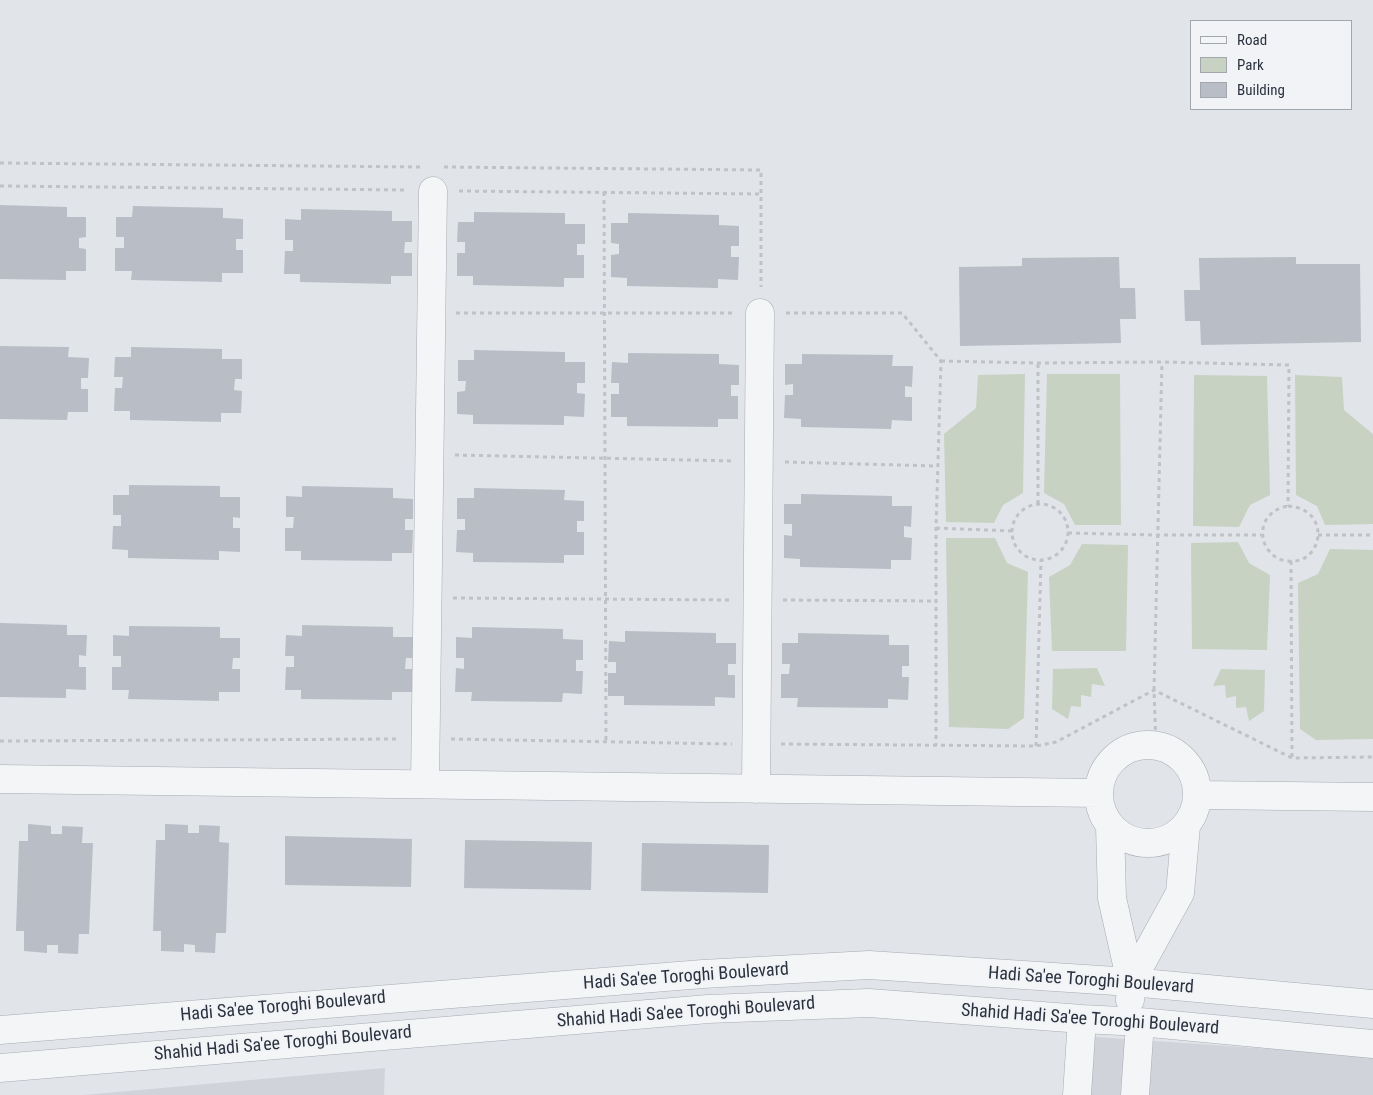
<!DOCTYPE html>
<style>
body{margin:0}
#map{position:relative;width:1373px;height:1095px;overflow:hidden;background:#e1e4e9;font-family:"Roboto Condensed",sans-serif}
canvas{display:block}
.legend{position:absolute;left:1190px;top:20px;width:162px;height:90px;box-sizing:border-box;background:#f1f3f6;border:1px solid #a2a6ad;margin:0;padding:6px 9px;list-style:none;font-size:15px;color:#2b323f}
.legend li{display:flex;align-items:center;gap:10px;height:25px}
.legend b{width:25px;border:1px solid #a2a6ad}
</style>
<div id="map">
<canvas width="1373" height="1095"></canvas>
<ul class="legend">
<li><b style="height:6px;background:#f4f5f7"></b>Road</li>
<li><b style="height:14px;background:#c7d2c3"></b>Park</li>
<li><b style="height:14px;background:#b9bdc5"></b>Building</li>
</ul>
</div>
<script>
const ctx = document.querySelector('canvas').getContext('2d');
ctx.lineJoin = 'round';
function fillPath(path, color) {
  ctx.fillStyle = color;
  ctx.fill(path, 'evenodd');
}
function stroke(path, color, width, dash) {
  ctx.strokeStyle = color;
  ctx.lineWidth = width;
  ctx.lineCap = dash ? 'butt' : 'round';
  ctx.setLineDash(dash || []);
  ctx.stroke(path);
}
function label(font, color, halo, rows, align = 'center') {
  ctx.font = font + ' "Roboto Condensed",sans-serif';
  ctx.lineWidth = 4;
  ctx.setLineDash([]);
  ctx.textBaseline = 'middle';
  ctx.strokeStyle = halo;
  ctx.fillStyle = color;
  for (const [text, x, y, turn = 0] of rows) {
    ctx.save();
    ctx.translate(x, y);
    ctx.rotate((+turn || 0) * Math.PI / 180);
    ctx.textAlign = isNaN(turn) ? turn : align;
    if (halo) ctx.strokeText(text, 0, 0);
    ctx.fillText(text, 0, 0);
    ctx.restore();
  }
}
fillPath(new Path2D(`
 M1081 1036 1373 1056V1095H1065Z
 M385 1068 384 1095H84Z`), '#d0d3da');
fillPath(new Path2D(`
 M1025 374 1023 493 1003 505 994 523 946 522 944 434 976 408 978 375Z
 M1047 374H1120L1121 525H1075L1064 504 1044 493Z
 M1194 375 1267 376 1270 495 1250 505 1239 527 1193 526Z
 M1295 375 1342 377 1344 410 1373 434V524L1325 525 1317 506 1296 495Z
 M946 538H995L1007 563 1028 572 1024 718 1008 729 949 727Z
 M1238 542 1249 563 1270 575 1267 650 1192 649 1191 543Z
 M1082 544 1128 545 1126 651H1052L1049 577 1070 565Z
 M1330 549 1373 550V739L1316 740 1300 729 1298 583 1318 574Z
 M1097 668 1105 686 1092 684 1091 697 1081 695V707L1071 706 1068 719 1052 709 1053 669Z
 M1221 669 1265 670 1264 711 1249 721 1246 707 1236 708V696L1226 698 1225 685 1213 686Z`), '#c7d2c3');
fillPath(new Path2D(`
 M0 205 67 207V217H86V237L79 238V248L86 249V271H66V280L0 279Z
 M133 206 223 208V218L243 219V239H236V250H243V273H222V282L131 280 132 271H115V248H124V237H116V217H132Z
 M301 209 392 211V221H412V242H405L404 253H412V276H391V284L300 282V274H284L285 251H293V240H285V219L301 220Z
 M474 212 565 213V224H585V244H577V255H584V278H564V287L473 285V276H457V253H465V242H457L458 222H474Z
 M628 213 719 215V225L739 226V246H731V257H739L738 280 718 279V288L627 286V278L611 277V255L619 254V244L611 243V223H628Z
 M1119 257 1120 288H1135L1136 319H1120L1121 343 960 346 959 267 1022 266V258Z
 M1296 257V264H1360L1361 342 1201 345 1200 321H1185L1184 290H1200L1199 258Z
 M0 346 69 347 68 357 89 358 88 378H81V389H88V412H68L67 420 0 419Z
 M131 347 222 349V359H242V379H235L234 390 242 391 241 413H221V422L130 420V411H114L115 388H122L123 377H114L115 357H131Z
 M474 350 565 352V362H585V383H577V393L585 394 584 417 564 416V425L473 424V415L457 414V392L465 391 466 381H458V360H474Z
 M628 353 719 354V364L739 365V385H731V396H738V419H718V427L627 426V417H611V394H619V383H611L612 362 628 363Z
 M802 354 893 355 892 366H913L912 387 905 386V397H912V421L892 420 891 429 801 427V419L784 418 785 395H793V384L785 385V364H802Z
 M129 485 220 486V497H240V518L233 517V528H240V552L219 551V560L128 558V550L112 549 113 526H121V515H113V495H129Z
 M302 486 393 488V498L413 499V519H405V530H413L412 553H392V561L301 560V551H285V528H293L294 517H286V496L302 497Z
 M474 488 565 490 564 500 584 501V521H577V532H584V555H564V563L473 562V553L456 552 457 530H465V519H457V498H474Z
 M801 494 892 496V506H912L911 527 904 526V537L912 538 911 560H891V569L800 567V559L784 558V535L792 536V524H784V504H801Z
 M0 623 67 625V635H87L86 656 79 655V667H86V690L66 689V698L0 697Z
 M302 625 393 627V637H413V658H406L405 669H413L412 692H392V700L301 699V690H285L286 667H294V656H285L286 635 302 636Z
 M129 626 220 627V638H240V658H233L232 669H240V692H219V701L128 699 129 690H112V667H121V656H113V635L129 636Z
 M472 627 563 629V639L583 640V660H576V671H583L582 694 563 693 562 702 471 701 472 692H455L456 668 464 669V658H456V637L472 638Z
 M625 631 716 633V643H736V664H728V675H735V698L715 697V706L624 705V696H608V673H616V662H608L609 641 625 642Z
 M798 633 889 635V645H909V666H902V677H909L908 700 888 699V708L797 707 798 698H781V674H789L790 664H782V643H798Z
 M28 824 51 826V834H62V826L83 827 82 843H93L89 934H79L78 954 58 953V945H47V953L24 951V931H16L19 841H28Z
 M165 824 188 825V833H199V825L220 826 219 842 229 843 226 933H216L215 953 195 952V945L184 944V952L161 951V931H153L156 840H165Z
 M285 836 412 839 411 887 285 885Z
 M465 840 592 842 591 890 464 888Z
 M642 843 769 845 768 893 641 891Z`), '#b9bdc5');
const minor = new Path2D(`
 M1099 794a49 49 0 1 1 98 0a49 49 0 1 1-98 0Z
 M0 779 1099 793
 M425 784 433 191
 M756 789 760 313
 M1198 795 1373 797
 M1110 826 1112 898 1131 982 1130 1000
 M1131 982 1180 893 1186 826
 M0 1030 703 974 869 965 1131 982 1373 1004
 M0 1068 708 1009 869 1003 1082 1019 1140 1022 1373 1044
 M1077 1095 1082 1019
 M1135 1095 1140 1022`);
stroke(minor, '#a7abb3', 29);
stroke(new Path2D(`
 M0 163 423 167
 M444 167 761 170V287
 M0 186 408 190
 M459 191 761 194
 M604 192 606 742
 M456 313H735
 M786 313H902L941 361 936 528V745
 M941 361 1038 363 1162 362 1289 365 1288 506
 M455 455 734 461
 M785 462 937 466
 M1038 504V363
 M1012 532a28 28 0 1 1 56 0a28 28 0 1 1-56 0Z
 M1288 506C1333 509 1323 566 1287 561 1280 560 1274 557 1270 552 1260 541 1260 524 1271 514 1276 509 1282 507 1288 506Z
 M936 528 1012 531
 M1068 533 1157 535H1261
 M1318 535H1373
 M1291 561 1292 758
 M453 598 732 600
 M783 600 936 601
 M451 739 732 744
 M0 741 399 739
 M781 744 1036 746 1056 742 1154 690 1292 758 1373 757
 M1036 746 1041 560
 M1156 746 1154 690 1162 362`), '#c0c2c7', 3, [4, 4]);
stroke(minor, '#f4f5f7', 28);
label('18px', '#2b323f', '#f1f3f6', [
 ["Hadi Sa'ee Toroghi Boulevard",686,977,-4],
 ["Hadi Sa'ee Toroghi Boulevard",1091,981,4],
 ["Hadi Sa'ee Toroghi Boulevard",283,1007,-5],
 ["Shahid Hadi Sa'ee Toroghi Boulevard",686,1013,-4],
 ["Shahid Hadi Sa'ee Toroghi Boulevard",1090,1020,4],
 ["Shahid Hadi Sa'ee Toroghi Boulevard",283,1044,-5]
]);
</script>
